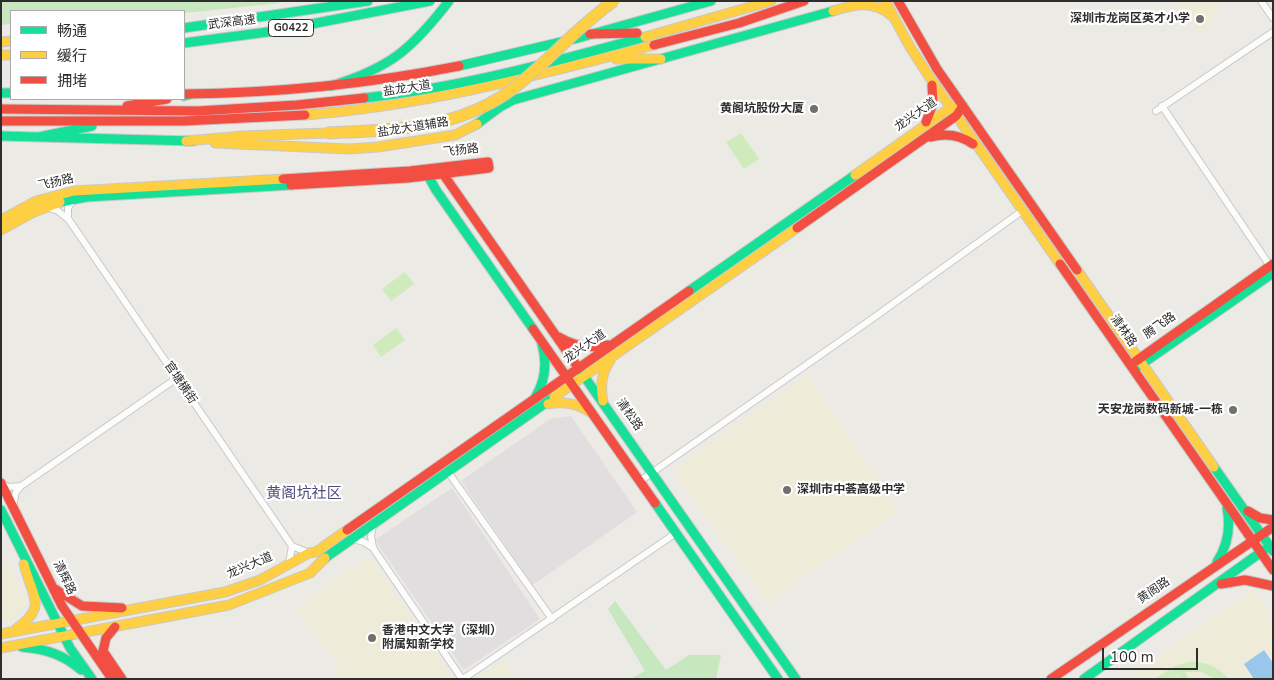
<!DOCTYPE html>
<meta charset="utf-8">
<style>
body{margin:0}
#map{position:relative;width:1274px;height:680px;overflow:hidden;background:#eceae4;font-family:"Nunito Sans","Noto Sans SC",sans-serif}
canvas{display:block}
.frame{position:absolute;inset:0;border:2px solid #2e2e2e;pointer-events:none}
.legend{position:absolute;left:10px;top:10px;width:175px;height:90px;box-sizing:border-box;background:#fff;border:1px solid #ababab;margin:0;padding:6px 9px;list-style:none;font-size:15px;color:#2e2e2e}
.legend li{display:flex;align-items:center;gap:10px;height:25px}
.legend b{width:25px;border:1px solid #ababab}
.scale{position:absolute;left:1102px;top:648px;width:96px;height:22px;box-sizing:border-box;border:2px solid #2e2e2e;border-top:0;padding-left:6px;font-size:15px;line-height:18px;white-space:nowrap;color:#2e2e2e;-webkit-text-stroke:4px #fff;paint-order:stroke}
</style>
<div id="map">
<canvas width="1274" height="680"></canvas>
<div class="frame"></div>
<ul class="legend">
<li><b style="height:6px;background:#16e098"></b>畅通</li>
<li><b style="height:6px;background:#ffcf43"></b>缓行</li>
<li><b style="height:6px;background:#f24e42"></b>拥堵</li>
</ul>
<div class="scale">100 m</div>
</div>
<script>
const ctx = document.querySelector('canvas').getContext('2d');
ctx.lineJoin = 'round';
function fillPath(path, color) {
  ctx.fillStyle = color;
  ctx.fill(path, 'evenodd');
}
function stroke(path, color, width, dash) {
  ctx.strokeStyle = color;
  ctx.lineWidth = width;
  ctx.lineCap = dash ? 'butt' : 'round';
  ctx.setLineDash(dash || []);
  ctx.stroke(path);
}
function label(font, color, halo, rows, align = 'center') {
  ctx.font = font + ' "Nunito Sans","Noto Sans SC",sans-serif';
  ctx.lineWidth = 4.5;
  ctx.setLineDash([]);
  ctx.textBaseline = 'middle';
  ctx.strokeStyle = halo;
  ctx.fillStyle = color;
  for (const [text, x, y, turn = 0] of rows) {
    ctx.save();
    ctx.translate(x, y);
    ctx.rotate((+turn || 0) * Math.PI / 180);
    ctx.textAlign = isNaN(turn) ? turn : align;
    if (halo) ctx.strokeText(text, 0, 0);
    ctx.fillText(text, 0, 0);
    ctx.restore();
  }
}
fillPath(new Path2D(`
 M571 416 637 512 533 585 461 481 550 419Z
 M452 488 540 619 464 670 375 540Z`), '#e1dedf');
fillPath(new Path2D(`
 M1172 1H1221L1203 36Z
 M808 375 900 511 767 603 673 470Z
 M1 550 27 601 16 617 1 620Z
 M369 557H370L453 679H334L339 669 297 607Z
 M1254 590 1273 617V679H1125Z
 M503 661 515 679H476Z`), '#eeebd9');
fillPath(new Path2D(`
 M1 1H274L280 3 184 13V11H11V24L1 25Z
 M615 601 666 670 689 655H721L716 679H630L645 671 608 609Z`), '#c7e7be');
fillPath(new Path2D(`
 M741 133 759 159 744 169 726 142Z
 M405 272 414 284 391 301 382 289Z
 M396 328 405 340 381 357 373 345Z
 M1189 662C1205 661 1218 666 1229 679H1215L1202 672H1185L1189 679H1175L1182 673 1172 679H1155L1175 666Z`), '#d0ebbb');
fillPath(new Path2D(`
 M1264 650 1273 663V679H1254L1244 664Z`), '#99c6ec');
const street = new Path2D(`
 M1261 1 1273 18
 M1162 106 1272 269
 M1156 111 1273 32
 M46 207 58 211 69 220 292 546
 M68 218V208L74 199
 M448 472 552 619
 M640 481 869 321 1022 211
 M1 483 8 487 21 486
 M13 505 16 492 21 486 177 378
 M373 525 371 537 373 547
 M353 539 364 542 373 548 462 679
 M289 563 292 546 309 553
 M463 679 676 533`);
const fast = new Path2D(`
 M184 28 368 1
 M184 43 275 31 430 1
 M459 66 578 38 711 1
 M331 86C390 68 412 49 449 1
 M1 93H11
 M184 96 191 94
 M364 98C460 88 553 62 645 37
 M477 124 500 107 513 100 833 11
 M1 136 193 141
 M39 137 92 126
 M426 172 436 190 533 329
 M60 202 87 197 291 185
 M689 291 855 175
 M577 366 796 679
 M1139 366 1273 273
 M536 396C546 379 547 362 542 344
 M1214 467 1273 551
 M655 503 778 679
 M1 510 70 648 92 679
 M325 558 554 397
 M1217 562C1228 545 1231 528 1227 508
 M22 647C45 649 63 654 81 670
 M1084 679 1264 550`);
const slow = new Path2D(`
 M885 1 910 47 928 75 1060 264
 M833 11C856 4 873 0 892 16
 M645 37 771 1
 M1 42 11 41
 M1 55H11
 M616 59H661
 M305 115C424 106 539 75 654 45
 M186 141 243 136 327 133
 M215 143 349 149 378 147 455 135 477 124
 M855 175 950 108 963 106
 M1 220 36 201 74 191 283 179
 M1 230 32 213 60 202
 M1077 270 1214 467
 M554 397 797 228
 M603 401C600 386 601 373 610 361
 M548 404C563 401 577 403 590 412
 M16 629C49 606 31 595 24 564
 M1 634 225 592 260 580 309 553 316 552 347 530
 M1 648 229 605 310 573 325 558`);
const jam = new Path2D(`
 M898 1 937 69 1077 270
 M590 34 637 33
 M654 45 739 23 804 1
 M185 94C277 93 368 84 459 66
 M127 106 167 99
 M1 109 198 111 297 105 364 98
 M1 121H184L305 115
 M926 122 933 104 932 85
 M931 137C946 133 960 135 973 144
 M441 171 577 366
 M283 179 410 171 488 162 489 168 408 178 291 185
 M797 228 956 116 963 106
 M1060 264 1273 570
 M533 329 655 503
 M559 337C575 347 590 349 608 345
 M1136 361 1273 264
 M1 483 62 606 112 679
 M1248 511 1260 518 1273 520
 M347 530 689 291
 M1221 584 1245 580 1273 586
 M55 589 82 606 122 608
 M115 627 106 638 103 651 122 679
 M1051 679 1273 527`);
stroke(street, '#c9c8c9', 8);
stroke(fast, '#c9c8c9', 11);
stroke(slow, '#c9c8c9', 11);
stroke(jam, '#c9c8c9', 11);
stroke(street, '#fcfcfb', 6);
stroke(fast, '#16e098', 9);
stroke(slow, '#ffcf43', 9);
stroke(jam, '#f24e42', 9);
const slowBridge = new Path2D(`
 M327 133C389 130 454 130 507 93 545 66 575 28 614 1`);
stroke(slowBridge, '#c6c6c4', 13, []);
stroke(slowBridge, '#ffcf43', 11);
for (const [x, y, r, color] of [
 [1200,19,5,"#70706e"],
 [814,109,5,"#70706e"],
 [1233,410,5,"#70706e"],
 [787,490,5,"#70706e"],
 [372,638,5,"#70706e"]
]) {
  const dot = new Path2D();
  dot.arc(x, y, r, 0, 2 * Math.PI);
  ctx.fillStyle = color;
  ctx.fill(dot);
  stroke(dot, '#fff', 2);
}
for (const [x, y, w] of [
 [291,28,45]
]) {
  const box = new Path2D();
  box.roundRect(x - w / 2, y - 8.5, w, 17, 4);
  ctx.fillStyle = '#fff';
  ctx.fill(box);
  stroke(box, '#2e2e2e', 1);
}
label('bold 11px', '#2e2e2e', null, [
 ["G0422",291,28]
]);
label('bold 12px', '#2e2e2e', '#fff', [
 ["深圳市龙岗区英才小学",1190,19],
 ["黄阁坑股份大厦",804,109],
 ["天安龙岗数码新城-一栋",1223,410],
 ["深圳市中荟高级中学",797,490,"left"],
 ["香港中文大学（深圳）",382,631,"left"],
 ["附属知新学校",382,645,"left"]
], 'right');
label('12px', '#2e2e2e', '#fff', [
 ["武深高速",232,23,-7],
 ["盐龙大道",407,89,-9],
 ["龙兴大道",916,115,-35],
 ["盐龙大道辅路",413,128,-9],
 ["飞扬路",461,151,-7],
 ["飞扬路",56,183,-13],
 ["腾飞路",1160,326,-35],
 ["清林路",1123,331,55],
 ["龙兴大道",585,347,-35],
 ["官塘横街",180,383,56],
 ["清松路",629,415,55],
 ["龙兴大道",250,566,-23],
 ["清辉路",64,578,64],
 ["黄阁路",1154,591,-34]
]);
label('15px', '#4e4d7f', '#fff', [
 ["黄阁坑社区",304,494]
]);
</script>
